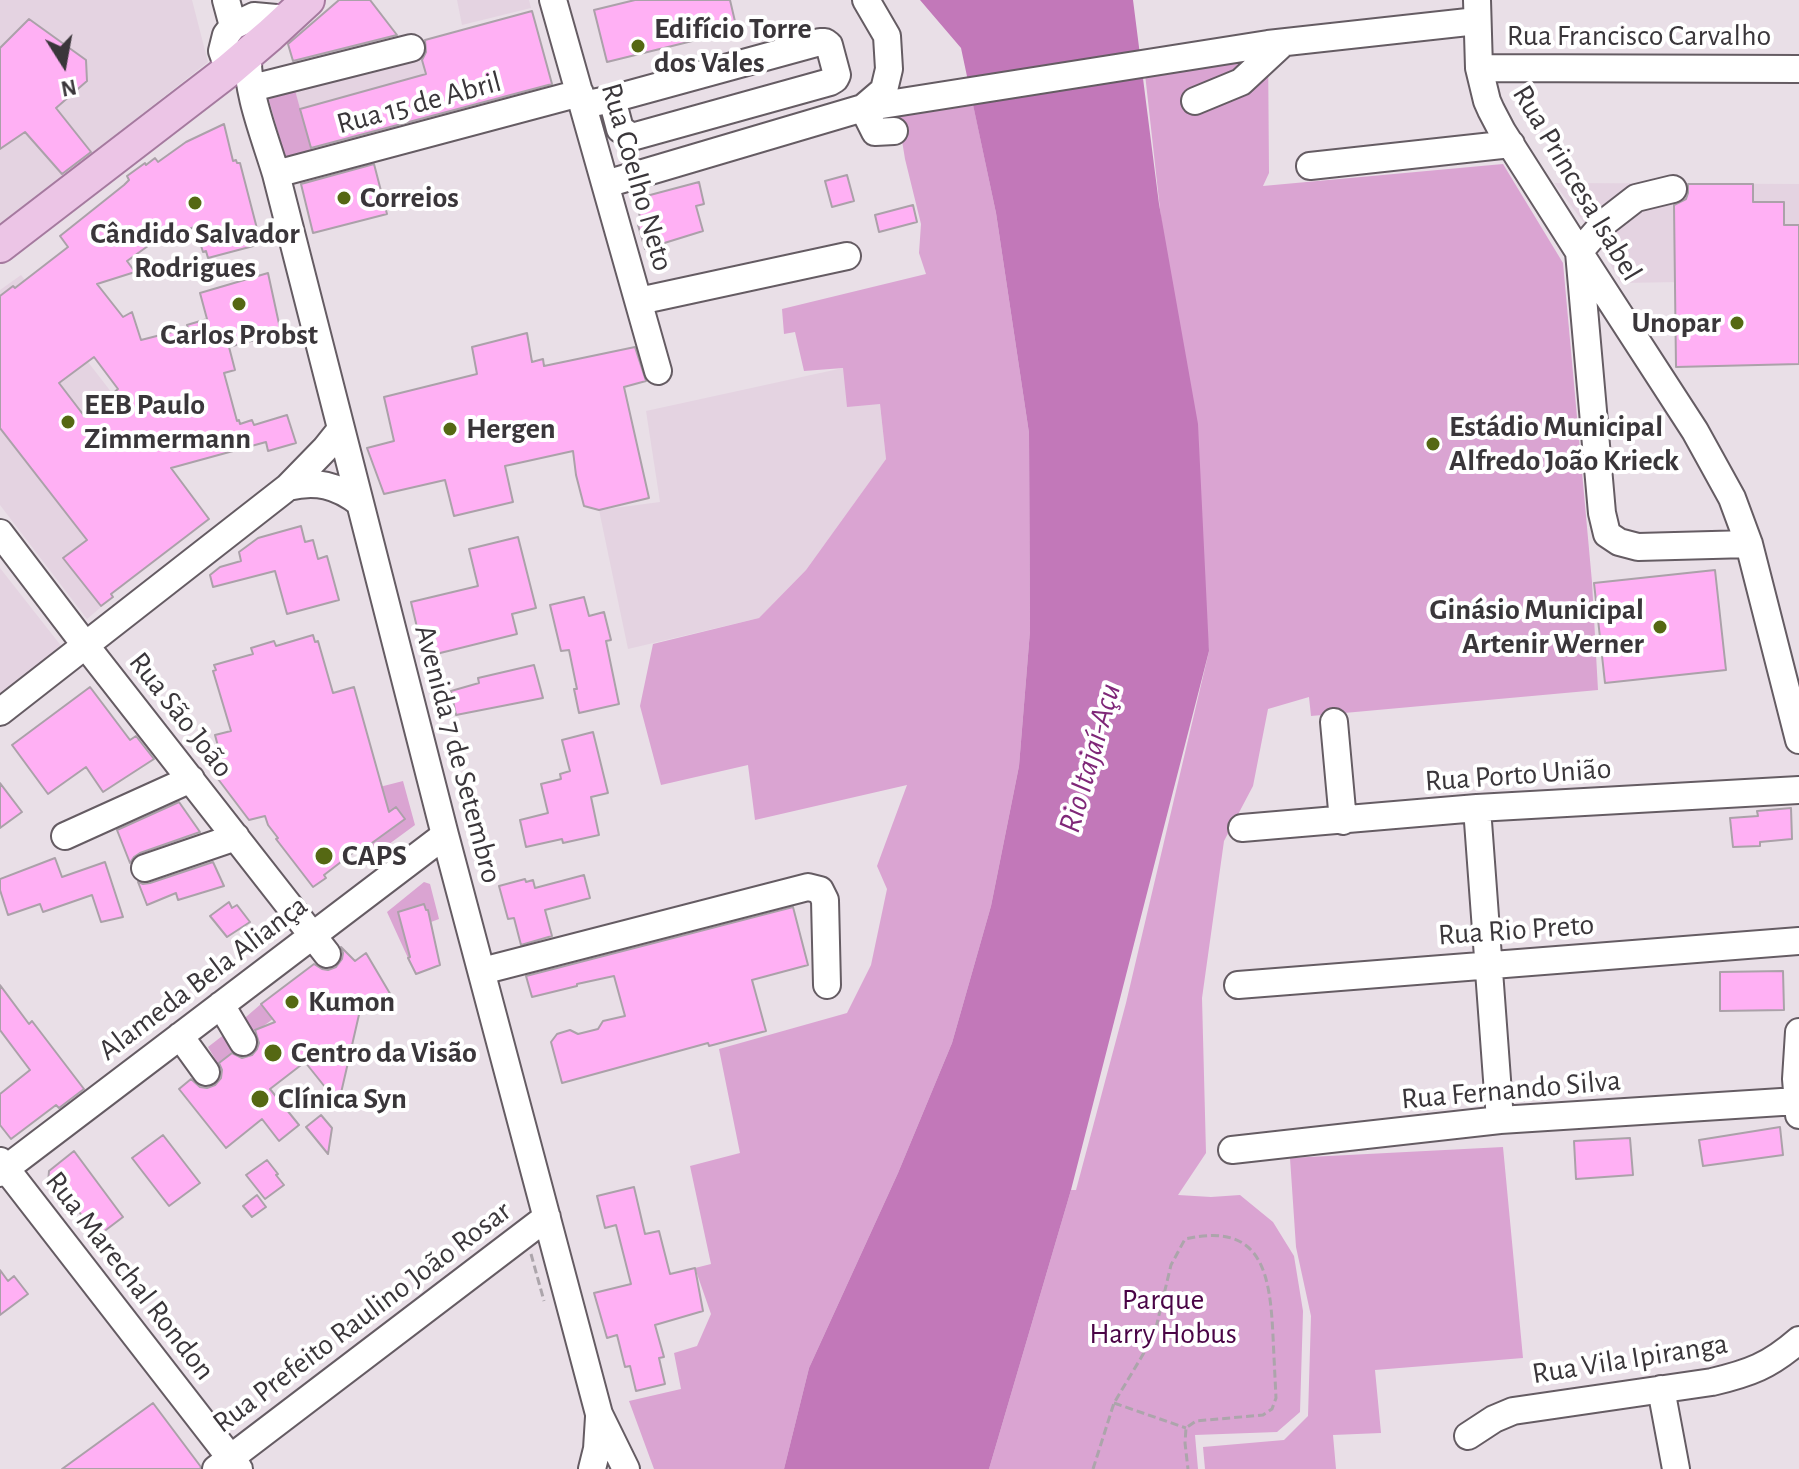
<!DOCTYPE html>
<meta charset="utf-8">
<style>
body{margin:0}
#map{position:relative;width:1799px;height:1469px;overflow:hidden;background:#e9dfe7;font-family:"Alegreya Sans",sans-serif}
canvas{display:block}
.north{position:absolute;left:24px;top:24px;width:80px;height:80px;-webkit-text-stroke:6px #fff;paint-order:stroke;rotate:169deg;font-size:22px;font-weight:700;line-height:32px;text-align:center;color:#3a363a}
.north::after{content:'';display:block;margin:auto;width:28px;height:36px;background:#3a363a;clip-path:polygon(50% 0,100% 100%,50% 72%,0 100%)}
</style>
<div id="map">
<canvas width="1799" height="1469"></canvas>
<div class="north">N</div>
</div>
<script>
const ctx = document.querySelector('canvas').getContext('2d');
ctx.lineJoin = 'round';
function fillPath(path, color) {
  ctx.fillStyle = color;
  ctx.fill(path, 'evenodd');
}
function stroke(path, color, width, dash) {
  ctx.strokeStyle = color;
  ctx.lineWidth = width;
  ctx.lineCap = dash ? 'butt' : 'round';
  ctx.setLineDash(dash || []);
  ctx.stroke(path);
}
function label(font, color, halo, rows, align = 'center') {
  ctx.font = font + ' "Alegreya Sans",sans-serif';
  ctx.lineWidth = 8;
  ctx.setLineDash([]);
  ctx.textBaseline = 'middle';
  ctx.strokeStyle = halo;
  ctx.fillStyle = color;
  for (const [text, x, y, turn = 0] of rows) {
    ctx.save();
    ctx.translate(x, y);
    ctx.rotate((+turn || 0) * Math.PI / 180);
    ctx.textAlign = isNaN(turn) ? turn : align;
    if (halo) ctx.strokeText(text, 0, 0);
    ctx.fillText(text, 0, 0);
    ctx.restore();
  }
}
fillPath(new Path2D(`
 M0 0H192L208 62 0 226Z
 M457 0H529L531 8 462 25Z
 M417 42 426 74 300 109 291 75Z
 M1554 183 1799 184V280L1621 283 1594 236Z
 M21 275 209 519 125 583 123 581 109 592 113 597 87 619 0 505V290Z
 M843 368 880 404 886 459 806 570 759 618 628 649 599 510 660 502 646 411Z
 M0 568 62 647 0 694Z`), '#e4d3e1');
fillPath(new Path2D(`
 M1268 44 1269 173 1263 186 1503 164 1563 263 1592 582 1598 690 1311 716 1309 697 1268 709 1253 786 1224 841 1202 998 1206 1153 1178 1195 1211 1197 1240 1195 1273 1222 1294 1256 1303 1311 1300 1412 1277 1432 1195 1435 1198 1469H989L1071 1190H1076L1126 1003 1209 651 1145 74Z
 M295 90 314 160 288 167 268 97Z
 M973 104 996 213 1029 433 1030 631 1019 766 991 906 952 1043 898 1173 809 1368 784 1469H654L629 1401 681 1389 674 1353 697 1346 711 1314 695 1268 711 1264 690 1166 740 1153 719 1049 847 1013 871 965 887 889 877 866 907 785 755 820 748 765 661 785 640 706 653 644 759 618 806 570 886 459 880 404 847 407 843 368 804 371 795 332 784 334 782 309 926 274 919 253 921 224 905 159 898 116Z
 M403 781 415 825 366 861 321 802Z
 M424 882 430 884 439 919 431 922 440 965 414 971 387 912Z
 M261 1004 273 1019 262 1027 243 1035 239 1023Z
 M230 1030 238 1048 218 1064 208 1047Z
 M1503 1147 1523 1358 1375 1370 1381 1433 1333 1435 1336 1469H1205L1203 1447 1284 1440 1308 1416 1311 1316 1296 1247 1290 1158Z`), '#daa4d2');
fillPath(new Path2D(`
 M920 0H1133L1159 204 1198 424 1209 651 1071 1190 989 1469H784L809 1368 898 1173 952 1043 991 906 1019 766 1030 631 1029 433 996 213 961 48Z`), '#c278b9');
const building = new Path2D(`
 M339 0H370L397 35 293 61 288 44Z
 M635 0H730L737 30 607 62 594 10Z
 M532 11 552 84 311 148 300 109 426 74 422 60 426 52 425 40Z
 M29 19 86 60 87 81 56 108 91 152 62 174 25 132 0 149V48Z
 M224 124 233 161 236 160 237 163H240L261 244 208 258 206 251 203 252 195 227 162 236 127 261 135 272 97 284 123 317 132 312 141 340 188 328 187 325 207 319 200 293 268 273 281 333 229 347 235 370 224 373 237 421 239 420 240 424 252 420 254 425 287 415 296 443 268 451 266 442 171 468 209 519 111 594 113 597 101 606 63 558 87 540 0 428V296L13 286 15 288 68 247 60 236 124 185 129 180 127 176 145 163 146 165 155 158 158 162 186 142ZM94 357 118 389 85 417 59 383Z
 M374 164 387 214 313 233 301 184Z
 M847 175 854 201 832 207 825 181Z
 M699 182 704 204 696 206 703 231 645 249 638 225 642 224 635 199Z
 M1688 184H1753V202H1784V225H1799V364L1676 367 1674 205 1686 199 1688 193Z
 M913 205 917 222 879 232 875 215Z
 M527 333 532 362 543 359 544 366 635 347 646 381 624 387 649 498 599 510 584 506 576 475 573 451 505 466 513 502 454 516 445 480 384 494 367 448 394 441 384 397 477 374 472 347Z
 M301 526 305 542 313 540 318 559 327 556 339 600 287 614 275 571 213 587 210 575 220 567 241 561 239 552 258 538Z
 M518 537 536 608 512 614 517 634 424 657 411 602 478 586 469 549Z
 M1715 570 1726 670 1605 683 1594 583Z
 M584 597 589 616 604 612 611 640 606 641 619 704 579 713 574 689H577L569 650 561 651 550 605Z
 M313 635 315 642 318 641 333 693 354 687 389 812 396 807 405 819 365 848 363 845 324 875 326 878 313 887 276 839 278 838 268 825 265 816 249 820 218 779 226 776 215 735 231 731 213 671 216 670 214 665 253 654 251 648 274 641 276 646Z
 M534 665 543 698 456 715 451 691 479 683 478 678Z
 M90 687 130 740 136 736 154 759 103 792 86 767 48 794 12 745Z
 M593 732 608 793 591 797 599 835 563 843 562 839 526 847 520 820 548 813 541 784 561 779 560 774 570 771 562 740Z
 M0 783 22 812 0 828Z
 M179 802 200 832 140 853 134 857 130 863 117 830Z
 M1791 808 1792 839 1760 842V846L1733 847 1730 818 1758 816 1757 811Z
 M55 858 62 877 105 862 123 917 101 922 92 895 43 912 40 904 8 915 0 890V879Z
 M213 862 224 886 178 900 176 893 147 905 138 882 143 884 150 883Z
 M584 875 590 898 545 910 552 936 521 945 514 918 508 919 499 886 525 879 526 882 533 880 535 888Z
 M229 902 232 908 237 905 250 922 227 937 210 916Z
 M424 904 426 910H428L440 965 416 974 408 958 410 957 398 912Z
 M793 907 808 965 752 980 766 1031 709 1046 708 1043 562 1083 551 1042 557 1034 570 1030 578 1034 598 1029 603 1021 625 1016 614 976 577 984V986L532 997 526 976Z
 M341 947 355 961 366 953 392 997 361 1006 341 1093 333 1097 305 1062 270 1089 299 1125 279 1141 262 1119 226 1148 179 1089 191 1079 200 1087 207 1088 215 1085 221 1078 222 1070 219 1063 232 1053 242 1058 252 1055 257 1049 259 1043 255 1030 275 1022 261 1004 314 964 322 969 328 970 336 967 342 959 343 953Z
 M1783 971 1784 1010 1720 1011V972Z
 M0 985 29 1024 32 1021 84 1089 59 1108 56 1105 11 1139 0 1125V1094L30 1070 0 1030Z
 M321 1115 332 1128 328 1154 306 1127Z
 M1780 1127 1783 1155 1703 1166 1699 1140Z
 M163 1135 200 1183 169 1206 132 1158Z
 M1630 1138 1633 1175 1576 1179 1574 1141Z
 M74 1151 123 1217 98 1236 68 1198 63 1202 48 1183 49 1171Z
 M267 1160 278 1174 276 1175 284 1185 265 1199 246 1175Z
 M634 1187 645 1234 659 1231 670 1274 695 1268 703 1311 655 1325 664 1357 659 1358 665 1384 636 1391 630 1366 625 1367 617 1335 607 1338 594 1293 631 1284 616 1225 605 1228 597 1196Z
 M257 1195 266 1207 252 1217 243 1206Z
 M0 1270 8 1281 14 1276 28 1294 0 1315Z
 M153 1403 201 1467 200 1469H62Z`);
fillPath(building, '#ffb0f4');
stroke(building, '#aba1a9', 2);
const minor = new Path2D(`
 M226 0 233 26
 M553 0 658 371
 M1477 0 1479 68 1487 101 1491 110 1502 131 1579 252 1695 431 1732 498 1749 544 1799 740
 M248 53C246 92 265 137 276 174L445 835 599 1414 626 1469
 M1479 68 1799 69
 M229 70 222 51 226 35 233 26 254 16 287 19
 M252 88 411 48
 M1195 101 1241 82 1283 43
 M583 105 612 99 820 42H825L829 45 837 75 835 79 830 82 632 137 620 129 612 99
 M863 108 884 90 889 69 887 36 866 0
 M863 108 875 132 894 131
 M1310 166 1511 144
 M276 174 580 93
 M606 184 863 108 1268 44 1477 21
 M1673 189 1636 198 1605 222 1579 252 1602 513 1607 534 1619 542 1638 547 1749 544
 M639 301 847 256
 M288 487C316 480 337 485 360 503
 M0 533 86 646 327 954
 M0 712 288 487 325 449 341 429
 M1334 722 1343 821
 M1477 808 1500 1120
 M1242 828 1477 808 1799 790
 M65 836 191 779
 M145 868 236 837
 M482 971 808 887 820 890 825 900 827 985
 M1238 985 1799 941
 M221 1005 243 1042
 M1799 1032 1796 1079 1799 1115
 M180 1036 206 1072
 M1232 1150 1500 1120 1797 1101
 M0 1161 239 1469
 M0 1173 445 835
 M1661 1389 1676 1469
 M1468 1436 1494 1419 1513 1411 1712 1382C1750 1373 1769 1366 1799 1340
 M216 1469 547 1217
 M592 1469 597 1449 599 1417`);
const major = new Path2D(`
 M0 246 229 70 270 35 308 0`);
stroke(minor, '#655c63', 30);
stroke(major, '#a57a9f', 36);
stroke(new Path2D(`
 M531 1254 544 1301
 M1114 1403 1186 1428
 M1093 1469 1114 1403 1154 1336 1171 1265 1185 1239C1263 1221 1270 1275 1273 1336 1274 1357 1275 1378 1276 1398L1272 1409 1263 1415 1196 1421 1186 1428 1185 1443 1188 1469`), '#aca5ab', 3, [8, 4]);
stroke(minor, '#fff', 26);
stroke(major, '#ecc5e6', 32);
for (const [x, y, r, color] of [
 [638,46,8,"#556813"],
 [344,198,8,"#556813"],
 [195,203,8,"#556813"],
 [239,304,8,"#556813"],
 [1737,323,8,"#556813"],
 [68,422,8,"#556813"],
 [450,429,8,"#556813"],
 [1433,444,8,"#556813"],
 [1660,627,8,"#556813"],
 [324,856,10,"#556813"],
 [292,1002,8,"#556813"],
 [273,1053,10,"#556813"],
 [260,1099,10,"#556813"]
]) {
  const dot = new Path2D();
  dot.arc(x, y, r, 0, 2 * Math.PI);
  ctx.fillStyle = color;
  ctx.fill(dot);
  stroke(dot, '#fff', 3);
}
label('bold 30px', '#3a363a', '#fff', [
 ["Edifício Torre",654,29],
 ["dos Vales",654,63],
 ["Correios",360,198],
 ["Cândido Salvador",195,234,"center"],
 ["Rodrigues",195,268,"center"],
 ["Unopar",1721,323,"right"],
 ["Carlos Probst",239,335,"center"],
 ["EEB Paulo",84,405],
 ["Zimmermann",84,439],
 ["Estádio Municipal",1449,427],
 ["Alfredo João Krieck",1449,461],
 ["Hergen",466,429],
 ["Ginásio Municipal",1644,610,"right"],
 ["Artenir Werner",1644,644,"right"],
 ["CAPS",342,856],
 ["Kumon",308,1002],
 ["Centro da Visão",291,1053],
 ["Clínica Syn",278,1099]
], 'left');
label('30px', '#3a363a', '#fff', [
 ["Rua Francisco Carvalho",1639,36],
 ["Rua 15 de Abril",419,103,-15],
 ["Rua Coelho Neto",637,177,74],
 ["Rua Princesa Isabel",1577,183,59],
 ["Rua São João",181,715,52],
 ["Avenida 7 de Setembro",458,754,75],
 ["Rua Porto União",1518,775,-4],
 ["Rua Rio Preto",1516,930,-4],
 ["Alameda Bela Aliança",203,978,-37],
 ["Rua Fernando Silva",1511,1090,-5],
 ["Rua Marechal Rondon",130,1276,52],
 ["Rua Prefeito Raulino João Rosar",362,1317,-37],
 ["Rua Vila Ipiranga",1630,1359,-9]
]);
label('30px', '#4a0446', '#fff', [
 ["Parque",1163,1300],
 ["Harry Hobus",1163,1334]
]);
label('italic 32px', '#7f2778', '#fff', [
 ["Rio Itajaí-Açu",1090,758,-74]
]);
</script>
